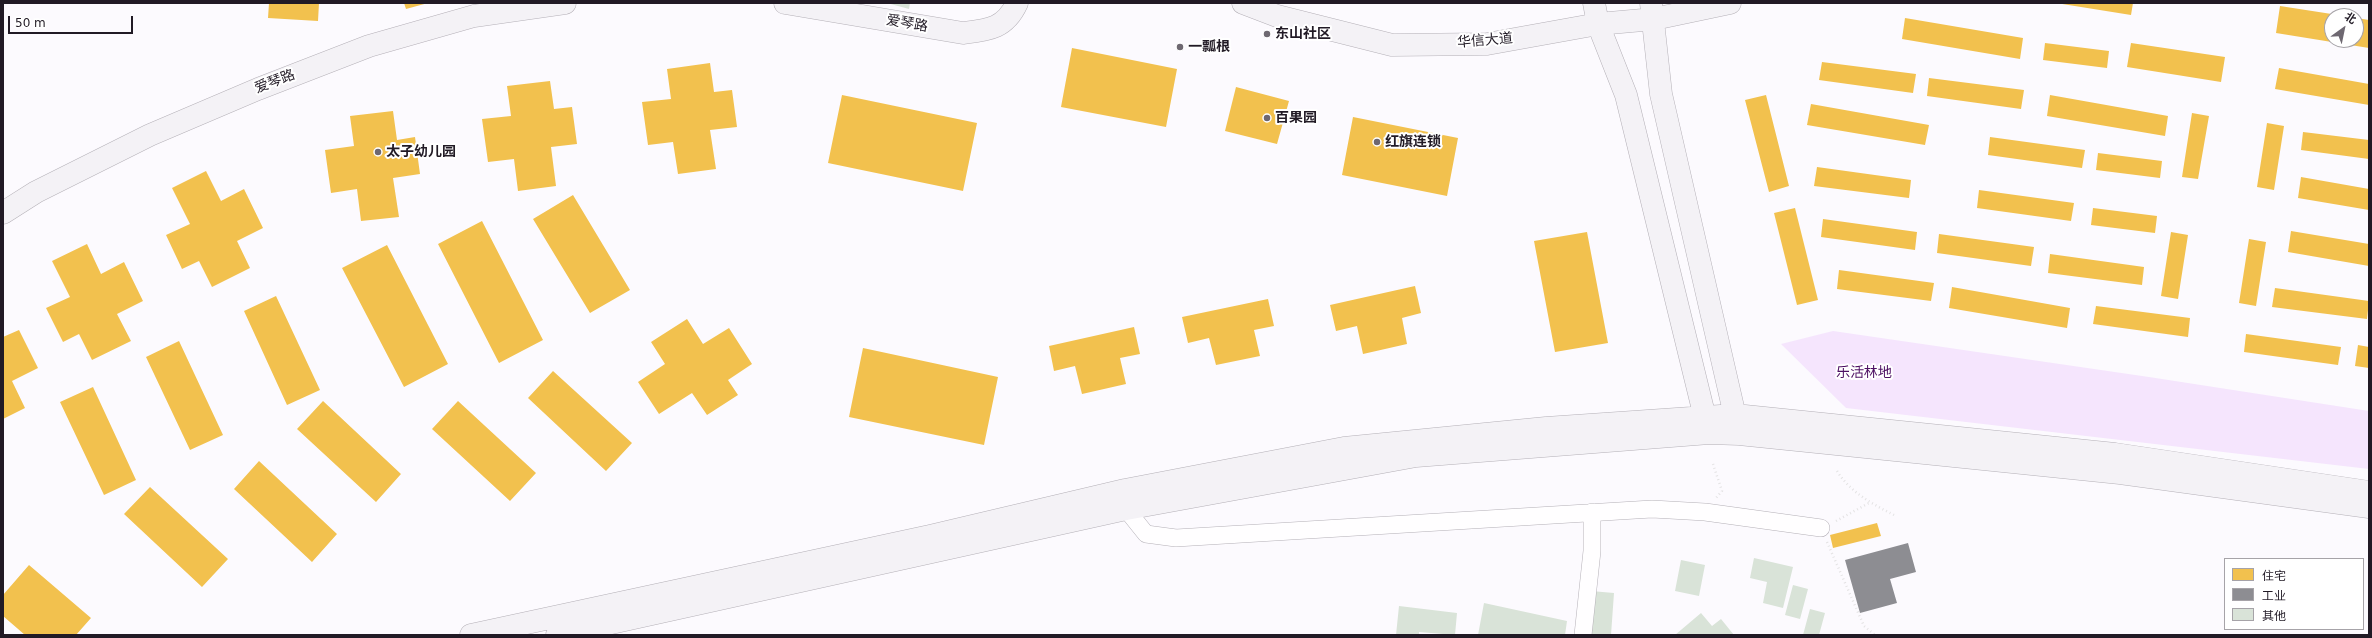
<!DOCTYPE html>
<meta charset="utf-8">
<style>
body{margin:0}
#map{position:relative;width:2372px;height:638px;overflow:hidden;background:#fcfafe;font-family:"DejaVu Sans","Noto Sans SC",sans-serif}
canvas{display:block}
.frame{position:absolute;inset:0;border:4px solid #211a25;pointer-events:none}
.legend{position:absolute;left:2224px;top:558px;width:140px;height:72px;box-sizing:border-box;background:#fff;border:1px solid #a6a3a8;margin:0;padding:5px 7px;list-style:none;font-size:12px;color:#211a25}
.legend li{display:flex;align-items:center;gap:8px;height:20px}
.legend b{width:20px;border:1px solid #a6a3a8}
.north{position:absolute;left:2324px;top:8px;width:40px;height:40px;box-sizing:border-box;background:#fff;border:1px solid #a6a3a8;border-radius:50%;rotate:33deg;font-size:11px;font-weight:700;line-height:16px;text-align:center;color:#211a25}
.north::after{content:'';display:block;margin:auto;width:14px;height:18px;background:#6e6871;clip-path:polygon(50% 0,100% 100%,50% 72%,0 100%)}
.scale{position:absolute;left:8px;top:16px;width:125px;height:18px;box-sizing:border-box;border:2px solid #211a25;border-top:0;padding-left:5px;font-size:12px;line-height:14px;white-space:nowrap;color:#211a25;-webkit-text-stroke:3px #fff;paint-order:stroke}
</style>
<div id="map">
<canvas width="2372" height="638"></canvas>
<div class="frame"></div>
<ul class="legend">
<li><b style="height:11px;background:#f2c14e"></b>住宅</li>
<li><b style="height:11px;background:#8d8d92"></b>工业</li>
<li><b style="height:11px;background:#d9e3d8"></b>其他</li>
</ul>
<div class="north">北</div>
<div class="scale">50 m</div>
</div>
<script>
const ctx = document.querySelector('canvas').getContext('2d');
ctx.lineJoin = 'round';
function fillPath(path, color) {
  ctx.fillStyle = color;
  ctx.fill(path, 'evenodd');
}
function stroke(path, color, width, dash) {
  ctx.strokeStyle = color;
  ctx.lineWidth = width;
  ctx.lineCap = dash ? 'butt' : 'round';
  ctx.setLineDash(dash || []);
  ctx.stroke(path);
}
function label(font, color, halo, rows, align = 'center') {
  ctx.font = font + ' "DejaVu Sans","Noto Sans SC",sans-serif';
  ctx.lineWidth = 4;
  ctx.setLineDash([]);
  ctx.textBaseline = 'middle';
  ctx.strokeStyle = halo;
  ctx.fillStyle = color;
  for (const [text, x, y, turn = 0] of rows) {
    ctx.save();
    ctx.translate(x, y);
    ctx.rotate((+turn || 0) * Math.PI / 180);
    ctx.textAlign = isNaN(turn) ? turn : align;
    if (halo) ctx.strokeText(text, 0, 0);
    ctx.fillText(text, 0, 0);
    ctx.restore();
  }
}
fillPath(new Path2D(`
 M1833 331 2149 377 2369 411V469L1846 408 1781 344Z`), '#f5e5fd');
fillPath(new Path2D(`
 M269 3H319L318 21 268 18Z
 M404 3H428L406 9Z
 M2056 3H2133L2131 15Z
 M2280 6 2338 15 2332 16V40H2356V18L2369 20V48L2276 33Z
 M1905 18 2023 38 2020 59 1902 39Z
 M2045 43 2109 51 2107 68 2043 60Z
 M2131 43 2225 57 2221 82 2127 67Z
 M1072 48 1177 69 1166 127 1061 107Z
 M1822 62 1916 74 1913 93 1819 80Z
 M710 63 714 92 732 90 737 127 710 130 716 169 678 174 673 142 648 145 642 102 671 99 667 69Z
 M2279 68 2369 84V105L2275 89Z
 M1929 78 2024 90 2021 109 1927 96Z
 M550 81 554 109 572 107 577 144 551 147 556 186 518 191 514 159 488 162 482 119 511 116 507 86Z
 M1236 87 1289 101 1277 144 1225 131Z
 M842 95 977 123 963 191 828 163Z
 M1766 95 1789 186 1769 192 1745 100Z
 M2050 95 2168 116 2165 136 2047 116Z
 M1811 104 1929 125 1925 145 1807 125Z
 M393 111 397 140 415 137 420 174 393 178 399 217 361 221 357 189 331 193 325 150 354 146 350 116Z
 M2192 113 2209 116 2198 179 2182 177Z
 M1353 117 1458 138 1447 196 1342 175Z
 M2267 123 2284 126 2274 190 2257 187Z
 M2303 132 2369 140V159L2301 150Z
 M1990 137 2085 150 2082 168 1988 155Z
 M2098 153 2162 161 2160 178 2096 170Z
 M1817 167 1911 180 1909 198 1814 186Z
 M206 171 221 201 244 189 263 228 237 241 250 268 212 287 199 261 182 269 166 235 190 224 172 188Z
 M2301 177 2369 189V210L2298 198Z
 M1979 190 2074 203 2071 221 1977 208Z
 M573 195 630 290 590 313 533 219Z
 M1795 208 1818 300 1797 305 1774 213Z
 M2093 208 2157 216 2155 233 2091 225Z
 M1823 219 1917 232 1915 250 1821 237Z
 M482 221 543 340 499 363 438 244Z
 M2291 231 2369 244V266L2288 252Z
 M1587 232 1608 343 1555 352 1534 241Z
 M2171 232 2188 235 2178 299 2161 296Z
 M1939 234 2034 247 2031 266 1937 253Z
 M2249 239 2266 242 2256 306 2239 303Z
 M87 244 101 274 124 262 143 301 117 314 131 341 92 360 79 334 63 342 46 308 70 297 52 261Z
 M387 245 448 364 404 387 342 268Z
 M2050 254 2144 267 2142 285 2048 273Z
 M1839 270 1934 283 1931 301 1837 289Z
 M1415 286 1421 313 1402 318 1407 344 1363 354 1357 326 1336 331 1330 305Z
 M1952 287 2070 308 2067 328 1949 308Z
 M2275 288 2369 301 2367 319 2272 307Z
 M276 296 320 390 287 405 244 311Z
 M1268 299 1274 326 1254 330 1260 356 1216 365 1209 338 1188 343 1182 317Z
 M2096 306 2190 318 2188 337 2093 324Z
 M687 319 703 344 729 328 752 364 728 380 738 395 707 415 692 393 659 414 638 382 665 364 651 342Z
 M1134 327 1140 354 1120 358 1126 384 1082 394 1075 366 1054 371 1049 346Z
 M19 330 38 368 12 381 25 408 3 419V337Z
 M2246 334 2341 347 2338 365 2244 352Z
 M179 341 223 435 190 450 146 357Z
 M2358 345 2369 347V368L2355 366Z
 M863 348 998 377 984 445 849 417Z
 M553 371 632 443 606 471 528 398Z
 M93 387 136 480 104 495 60 402Z
 M323 401 401 474 376 502 297 429Z
 M458 401 536 473 510 501 432 429Z
 M259 461 337 534 312 562 234 489Z
 M150 487 228 559 202 587 124 514Z
 M1877 523 1881 536 1833 548 1830 535Z
 M29 565 91 618 76 635H25L3 616V595Z`), '#f2c14e');
fillPath(new Path2D(`
 M1908 543 1916 572 1890 579 1897 603 1860 613 1845 560Z`), '#8d8d92');
fillPath(new Path2D(`
 M887 3H910L909 9Z
 M1754 558 1793 567 1783 608 1763 603 1767 582 1750 578Z
 M1681 560 1705 565 1699 596 1675 591Z
 M1793 585 1808 589 1800 619 1785 615Z
 M1591 591 1614 593 1611 635H1588Z
 M1484 603 1567 621 1565 635H1478Z
 M1399 606 1457 613 1455 635 1419 632V635H1396Z
 M1810 609 1825 613 1819 635H1803Z
 M1701 613 1712 626 1721 619 1734 635H1675Z`), '#d9e3d8');
const street = new Path2D(`
 M1126 509 1146 534 1176 538 1652 509 1705 512 1821 528
 M1583 635 1592 551V512`);
const secondary = new Path2D(`
 M785 3 963 33C988 30 1005 29 1017 3
 M1243 3 1277 16 1392 45 1487 44 1598 24 1654 19 1730 3
 M1594 3 1598 24 1626 95 1708 430
 M1651 3 1661 94 1738 429
 M3 213 36 192 150 135 258 89 369 46 474 16 565 3
 M471 635 930 536 1125 490 1344 448 1546 428 1735 415 2115 454 2369 492
 M557 635 1126 509 1416 456 1709 433 1739 434 2120 473 2369 507`);
stroke(street, '#b4b0b7', 18);
stroke(secondary, '#b4b0b7', 23);
stroke(new Path2D(`
 M1713 464 1722 491 1716 498
 M1837 471C1850 492 1872 504 1894 515
 M1836 521 1869 503
 M1827 542 1864 626 1875 635`), '#e4e3e4', 2.5, [1, 3]);
stroke(street, '#fffeff', 17);
stroke(secondary, '#f4f2f6', 22);
for (const [x, y, r, color] of [
 [1267,34,4,"#6e6871"],
 [1180,47,4,"#6e6871"],
 [1267,118,4,"#6e6871"],
 [1377,142,4,"#6e6871"],
 [378,152,4,"#6e6871"]
]) {
  const dot = new Path2D();
  dot.arc(x, y, r, 0, 2 * Math.PI);
  ctx.fillStyle = color;
  ctx.fill(dot);
  stroke(dot, '#fff', 1.5);
}
label('14px', '#211a25', '#fff', [
 ["爱琴路",907,24,10],
 ["华信大道",1485,41,-5],
 ["爱琴路",275,82,-21]
]);
label('bold 14px', '#211a25', '#fff', [
 ["东山社区",1275,34],
 ["一瓢根",1188,47],
 ["百果园",1275,118],
 ["红旗连锁",1385,142],
 ["太子幼儿园",386,152]
], 'left');
label('14px', '#4c0f62', '#fff', [
 ["乐活林地",1864,373]
]);
</script>
